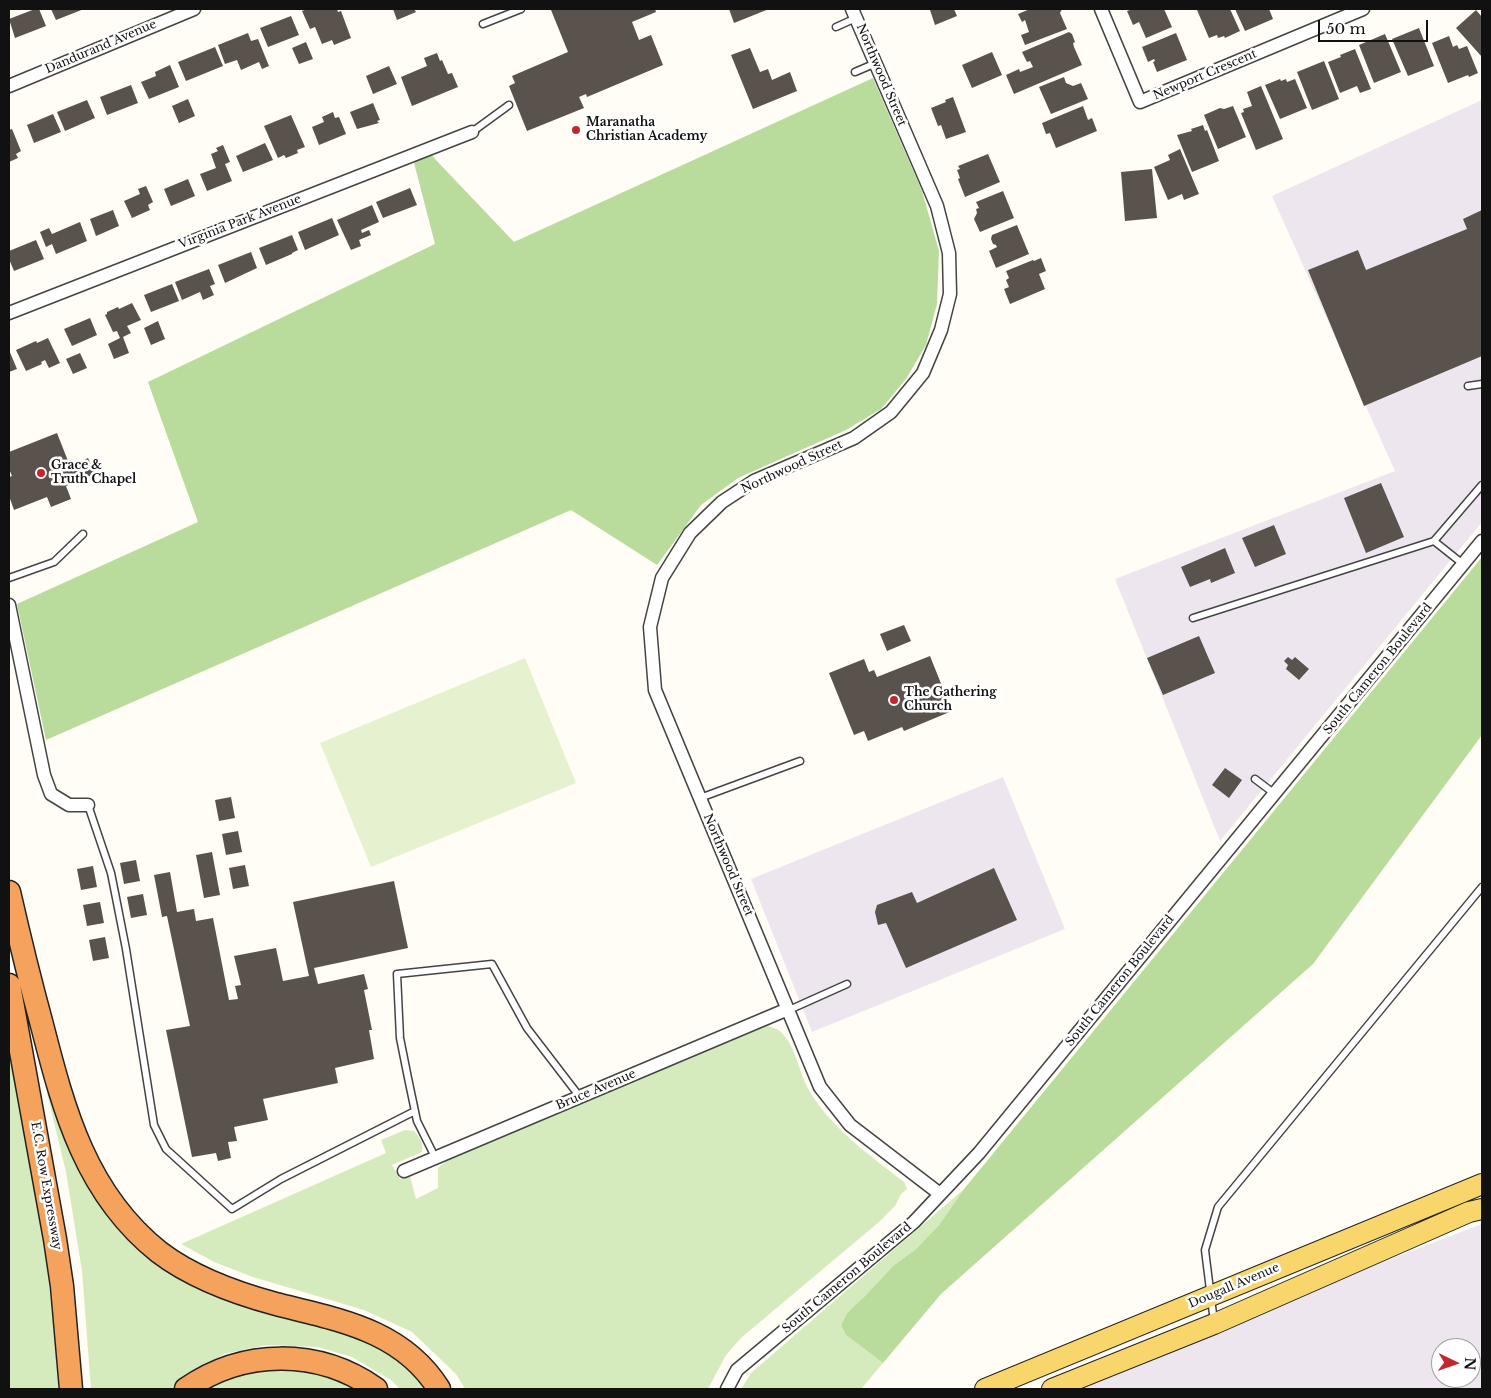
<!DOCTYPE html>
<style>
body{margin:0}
#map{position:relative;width:1491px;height:1398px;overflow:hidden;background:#fffdf5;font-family:"Libre Baskerville",serif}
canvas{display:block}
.frame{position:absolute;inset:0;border:10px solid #111;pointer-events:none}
.north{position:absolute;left:1431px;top:1338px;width:50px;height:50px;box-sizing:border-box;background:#fff;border:1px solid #a0a0a0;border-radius:50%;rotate:93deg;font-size:14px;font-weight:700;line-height:20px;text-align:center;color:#111}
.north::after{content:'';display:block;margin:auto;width:18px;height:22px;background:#c4262e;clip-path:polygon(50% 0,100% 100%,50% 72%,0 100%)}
.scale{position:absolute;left:1318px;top:20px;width:110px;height:22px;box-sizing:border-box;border:2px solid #111;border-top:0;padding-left:6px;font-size:15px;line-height:18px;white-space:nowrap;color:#111;-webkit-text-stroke:4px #fff;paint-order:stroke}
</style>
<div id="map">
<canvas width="1491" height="1398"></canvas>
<div class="frame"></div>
<div class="north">N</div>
<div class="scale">50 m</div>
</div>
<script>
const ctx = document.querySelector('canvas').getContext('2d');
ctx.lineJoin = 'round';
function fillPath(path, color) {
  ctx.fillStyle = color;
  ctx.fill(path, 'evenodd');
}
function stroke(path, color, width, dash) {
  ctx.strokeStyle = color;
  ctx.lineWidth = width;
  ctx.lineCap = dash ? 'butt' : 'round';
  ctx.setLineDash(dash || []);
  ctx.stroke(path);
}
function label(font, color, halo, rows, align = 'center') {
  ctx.font = font + ' "Libre Baskerville",serif';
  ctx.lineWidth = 5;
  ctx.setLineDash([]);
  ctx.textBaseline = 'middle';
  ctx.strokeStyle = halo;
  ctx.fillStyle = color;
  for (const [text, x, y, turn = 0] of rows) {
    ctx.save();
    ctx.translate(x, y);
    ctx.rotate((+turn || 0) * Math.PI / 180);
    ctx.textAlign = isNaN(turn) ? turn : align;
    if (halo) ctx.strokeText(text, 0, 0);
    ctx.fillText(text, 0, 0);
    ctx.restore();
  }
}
fillPath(new Path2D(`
 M1482 100V522L1220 841 1115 579 1395 471 1272 196Z
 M1003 777 1065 929 812 1032 751 879Z
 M1482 1224V1389H1073L1356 1272ZM1441 1348H1471V1378H1441Z`), '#eee6ef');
fillPath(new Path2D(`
 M768 1026C773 1028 779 1029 782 1033 797 1049 799 1074 810 1092 833 1130 870 1155 904 1182L907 1189 901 1194 895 1206 879 1222 742 1337 726 1355 708 1389H465L456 1374 412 1332 364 1310 253 1277 214 1262 181 1244 386 1153 381 1140 405 1130 414 1131C420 1138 424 1143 422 1152L392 1165 400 1179 410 1177 416 1199 438 1188V1168L451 1157 759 1028Z
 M9 1050 46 1248 59 1389H9Z
 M54 1092 135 1239 379 1345 408 1366 427 1389H400L391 1380 352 1357 318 1347 267 1345 224 1354 178 1381 171 1389H91L82 1271 66 1172 47 1093Z
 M964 1189 939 1225 916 1249 893 1266 866 1295 847 1313 841 1325 846 1335 883 1363 861 1389H741L751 1373Z
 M260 1371C289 1371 333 1372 357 1389H208L219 1381Z`), '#d5ebbd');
fillPath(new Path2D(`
 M873 78 922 191 939 251 937 304 926 345 906 379 881 409 846 430 738 478 701 505 657 565 571 510 46 740 17 604 198 522 148 382 435 244 412 155 427 149 435 159 514 242Z
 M1482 557V735L1313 964 941 1294 883 1363 846 1335 841 1325 847 1313 866 1295 893 1266 916 1249 939 1225 964 1189Z`), '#b9dc9c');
fillPath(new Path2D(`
 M525 658 576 783 371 867 320 743Z`), '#e6f2cf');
fillPath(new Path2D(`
 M35 9H39L46 26 15 38 9 19Z
 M51 9H84L56 20Z
 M307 9H337L338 12 341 11 351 38 334 45 332 40 322 44 315 27 310 29 302 11Z
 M393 9H414L416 12 397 20Z
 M553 9H655L656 12 632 22 639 40 651 35 663 65 587 97 586 94 579 97 584 108 527 131 509 86 515 83 512 76 568 52 551 10Z
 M729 9H769L734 23Z
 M934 9H954L957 16 935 25 930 10Z
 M1030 9H1062L1060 13 1067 29 1025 45 1021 35 1029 32 1025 20 1022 22 1018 14Z
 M1133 9H1164L1172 27 1146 38 1139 22 1133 25 1127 11Z
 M1201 9H1230L1240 31 1225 38 1224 36 1218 38 1217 35 1209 38 1197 10Z
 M1235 9H1269L1273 19 1245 31Z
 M1476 10 1482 17V57L1456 28Z
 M291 16 299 35 268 47 260 28Z
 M1419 28 1434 66 1408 76 1392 39Z
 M1069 32 1072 34 1075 42 1073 43 1074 47 1082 65 1014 94 1006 75 1019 69 1020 72 1033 67 1030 61 1027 62 1022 52Z
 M248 33 251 41 258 39 269 66 262 69 259 62 241 70 237 60 225 64 218 45Z
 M1176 33 1187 60 1157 72 1153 62 1155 61 1154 59 1148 62 1142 47Z
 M1385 34 1401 72 1374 83 1359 45Z
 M1449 36 1453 47 1457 45 1459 49 1467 46 1478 73 1469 77 1468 75 1448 83 1432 43Z
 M306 42 313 59 299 64 292 48Z
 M215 47 223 66 186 81 178 62Z
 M750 48 760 72 768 69 772 80 790 72 797 91 753 109 731 55Z
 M1355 49 1371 89 1360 93 1357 86 1340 93 1328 62 1341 57 1340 55Z
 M992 52 1002 75 972 88 962 65Z
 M437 53 440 61 442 60 448 74 452 73 458 87 412 106 401 77 427 66 424 58Z
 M1324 61 1339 99 1312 110 1297 72Z
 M170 65 179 87 149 99 141 82 156 76 155 72Z
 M389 66 397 84 373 94 366 76Z
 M1064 77 1066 83 1073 86 1081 83 1088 99 1051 114 1039 87Z
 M1280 79 1281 81 1286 79 1287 82 1295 79 1307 108 1280 119 1265 85Z
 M131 85 138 103 107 115 100 97Z
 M1261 86 1283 139 1256 150 1241 113 1244 112 1243 109 1252 106 1247 92Z
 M953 97 966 132 946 139 941 125 938 126 931 108 946 102 945 100Z
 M188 99 195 116 179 123 172 106Z
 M87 100 95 118 65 131 57 112Z
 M373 103 380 120 377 121 379 123 357 129 350 112Z
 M1083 106 1088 120 1092 118 1097 131 1056 148 1050 133 1046 134 1042 123Z
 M1233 106 1246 137 1218 149 1204 115 1220 108 1224 109Z
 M333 112 335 118 339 117 346 134 319 145 312 127 324 122 322 117Z
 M53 114 61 132 34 143 27 125Z
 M291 115 305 147 297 150 298 153 286 158 284 155 278 158 264 126Z
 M1203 125 1205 131 1207 130 1219 161 1192 172 1177 135 1192 131 1191 129Z
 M12 129 21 151 16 154 18 158 9 162V130Z
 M265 143 273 160 243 172 236 156Z
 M223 145 230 162 225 164 232 181 207 191 200 174 216 168 211 154 218 151 216 148Z
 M1180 149 1199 194 1184 200 1182 194 1168 200 1154 167 1170 160 1168 155Z
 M988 154 1000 182 965 197 958 179 960 178 957 170 960 169 958 166Z
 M1152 169 1157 218 1125 221 1121 172Z
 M188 179 195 196 171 206 164 189Z
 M146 186 153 202 148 205 150 210 132 218 124 201 140 194 138 189Z
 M410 188 417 205 383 218 376 202Z
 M1003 191 1014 218 980 232 974 219 977 213 976 209 979 208 976 202Z
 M372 205 379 222 361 230 362 233 369 230 371 235 359 240 361 246 351 250 337 220Z
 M113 210 119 226 96 236 90 219Z
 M1482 210V356L1364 406 1308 270 1358 250 1366 270 1467 229 1463 219Z
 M332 218 339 235 305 250 298 232Z
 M80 222 87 241 56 254 52 244 46 247 40 232 49 228 52 234Z
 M1017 225 1029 254 996 268 989 251 997 247 996 245 993 244 991 239 992 235Z
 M292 235 298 250 292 253V254L266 265 259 248Z
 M36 240 44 259 14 271 9 259V251Z
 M251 252 257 268 225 283 218 265Z
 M1041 258 1046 271 1039 274 1045 289 1010 304 1004 289 1009 287 1006 280 1009 278 1006 271 1033 260 1034 261Z
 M209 269 215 284 210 286 214 295 203 300 200 292 182 300 175 282Z
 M172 284 179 301 151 312 144 295Z
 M132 303 141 320 127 326 131 333 123 337 129 353 114 359 108 344 120 338 117 331 113 332 105 315 107 314V312L118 307 119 309Z
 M90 318 97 335 72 346 64 329Z
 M158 321 165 339 151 345 144 328Z
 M48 338 60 363 49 368 45 360 41 362 42 364 26 371 16 350 36 341 37 343Z
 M9 350 17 369 9 372Z
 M80 353 87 368 73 374 66 359Z
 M57 433 70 466 88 458 95 474 66 486 71 499 51 507 47 497 14 510 9 496V477L12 476 9 469V452Z
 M1381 483 1404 537 1366 553 1344 498Z
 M1274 525 1286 554 1255 567 1242 538Z
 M1225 548 1235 573 1211 583 1210 579 1190 587 1181 567Z
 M904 625 911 641 887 651 880 634Z
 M1199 636 1215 673 1163 695 1147 658Z
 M930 656 952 711 904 731 902 727 868 741 864 731 854 735 829 673 864 659 869 672 874 670 877 677Z
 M1288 657 1292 660 1295 657 1309 669 1299 680 1286 669 1288 665 1284 661Z
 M1225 768 1242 780 1229 798 1212 785Z
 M231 797 235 818 219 821 215 800Z
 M238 831 242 852 226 855 222 834Z
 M212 852 220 895 204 898 196 855Z
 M136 860 140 881 124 884 120 863Z
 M245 865 249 886 233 889 229 868Z
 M93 866 97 887 81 890 77 869Z
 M994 868 1017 920 906 968 886 923 878 925 875 912 877 905 912 892 917 903Z
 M170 872 177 912 194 909 196 921 213 918 229 1000 238 999 235 986 241 985 234 956 276 948 283 981 309 976 293 902 394 881 408 948 314 968 318 984 364 974 368 989 364 990 372 1030H369L374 1059 335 1068 338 1083 263 1099 268 1120 234 1127 237 1141 228 1142 231 1158 218 1161 216 1153 192 1157 166 1030 190 1026 167 916 162 917 154 875Z
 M143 894 147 915 131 918 127 897Z
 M100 902 104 923 87 926 83 905Z
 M105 937 109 958 93 961 89 940Z`), '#5a524d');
const service = new Path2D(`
 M483 24 521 9
 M836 27 856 18
 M855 72 876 63
 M472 132 509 105
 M1468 386 1482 384
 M1434 541 1482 485
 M9 578 54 562 83 534
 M1193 618 1434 541 1463 564
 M1255 779 1275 794
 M700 798 800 761
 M88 805 111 873 115 893 126 949 154 1125 166 1149 232 1209 281 1179 415 1111
 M789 1010 847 984
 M435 1157 417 1121 408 1078 400 1038 397 974 492 964 527 1028 580 1097
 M1214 1322 1205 1250 1218 1207 1482 887`);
const minor = new Path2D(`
 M852 9 937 206 949 253 950 294 941 330 923 373 891 412 854 438 754 481 722 502 690 533 662 578 650 627 655 690 820 1087 850 1125 940 1194
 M1101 9 1140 102 1363 9
 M9 86 194 9
 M9 313 472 132
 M9 605 44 775 51 794 69 805H88
 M404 1171 788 1009
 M727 1389 737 1370 914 1222 979 1153 1482 541`);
const primary = new Path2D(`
 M985 1389 1482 1184
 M1052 1389 1214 1324 1469 1212 1482 1209`);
const motorway = new Path2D(`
 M9 892C19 936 30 981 42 1025 64 1111 86 1194 159 1252 193 1278 235 1293 276 1304 339 1320 402 1330 439 1389
 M9 985 55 1239 62 1286 71 1389
 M186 1389C243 1349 318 1348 376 1389`);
stroke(service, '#444', 9);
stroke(minor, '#444', 15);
stroke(primary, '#222', 22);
stroke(motorway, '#222', 25);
stroke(service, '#fff', 6);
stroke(minor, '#fff', 12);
stroke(primary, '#f9d66b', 20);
stroke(motorway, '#f5a25d', 22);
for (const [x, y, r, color] of [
 [576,130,5,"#c4262e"],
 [41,473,5,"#c4262e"],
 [894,700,5,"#c4262e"]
]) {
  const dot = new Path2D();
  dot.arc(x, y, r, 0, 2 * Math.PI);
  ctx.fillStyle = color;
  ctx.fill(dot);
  stroke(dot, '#fff', 2);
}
label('12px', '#111', '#fff', [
 ["Dandurand Avenue",101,47,-23],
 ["Northwood Street",881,75,67],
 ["Newport Crescent",1205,75,-23],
 ["Virginia Park Avenue",240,222,-21],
 ["Northwood Street",792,467,-25],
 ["South Cameron Boulevard",1378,669,-51],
 ["Northwood Street",728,865,67],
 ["South Cameron Boulevard",1120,981,-51],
 ["Bruce Avenue",596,1090,-23],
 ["E.C. Row Expressway",46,1186,80],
 ["South Cameron Boulevard",847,1278,-40],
 ["Dougall Avenue",1234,1286,-23]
]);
label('bold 12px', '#111', '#fff', [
 ["Maranatha",586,123],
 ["Christian Academy",586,137],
 ["Grace &",51,466],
 ["Truth Chapel",51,480],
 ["The Gathering",904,693],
 ["Church",904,707]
], 'left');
</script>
